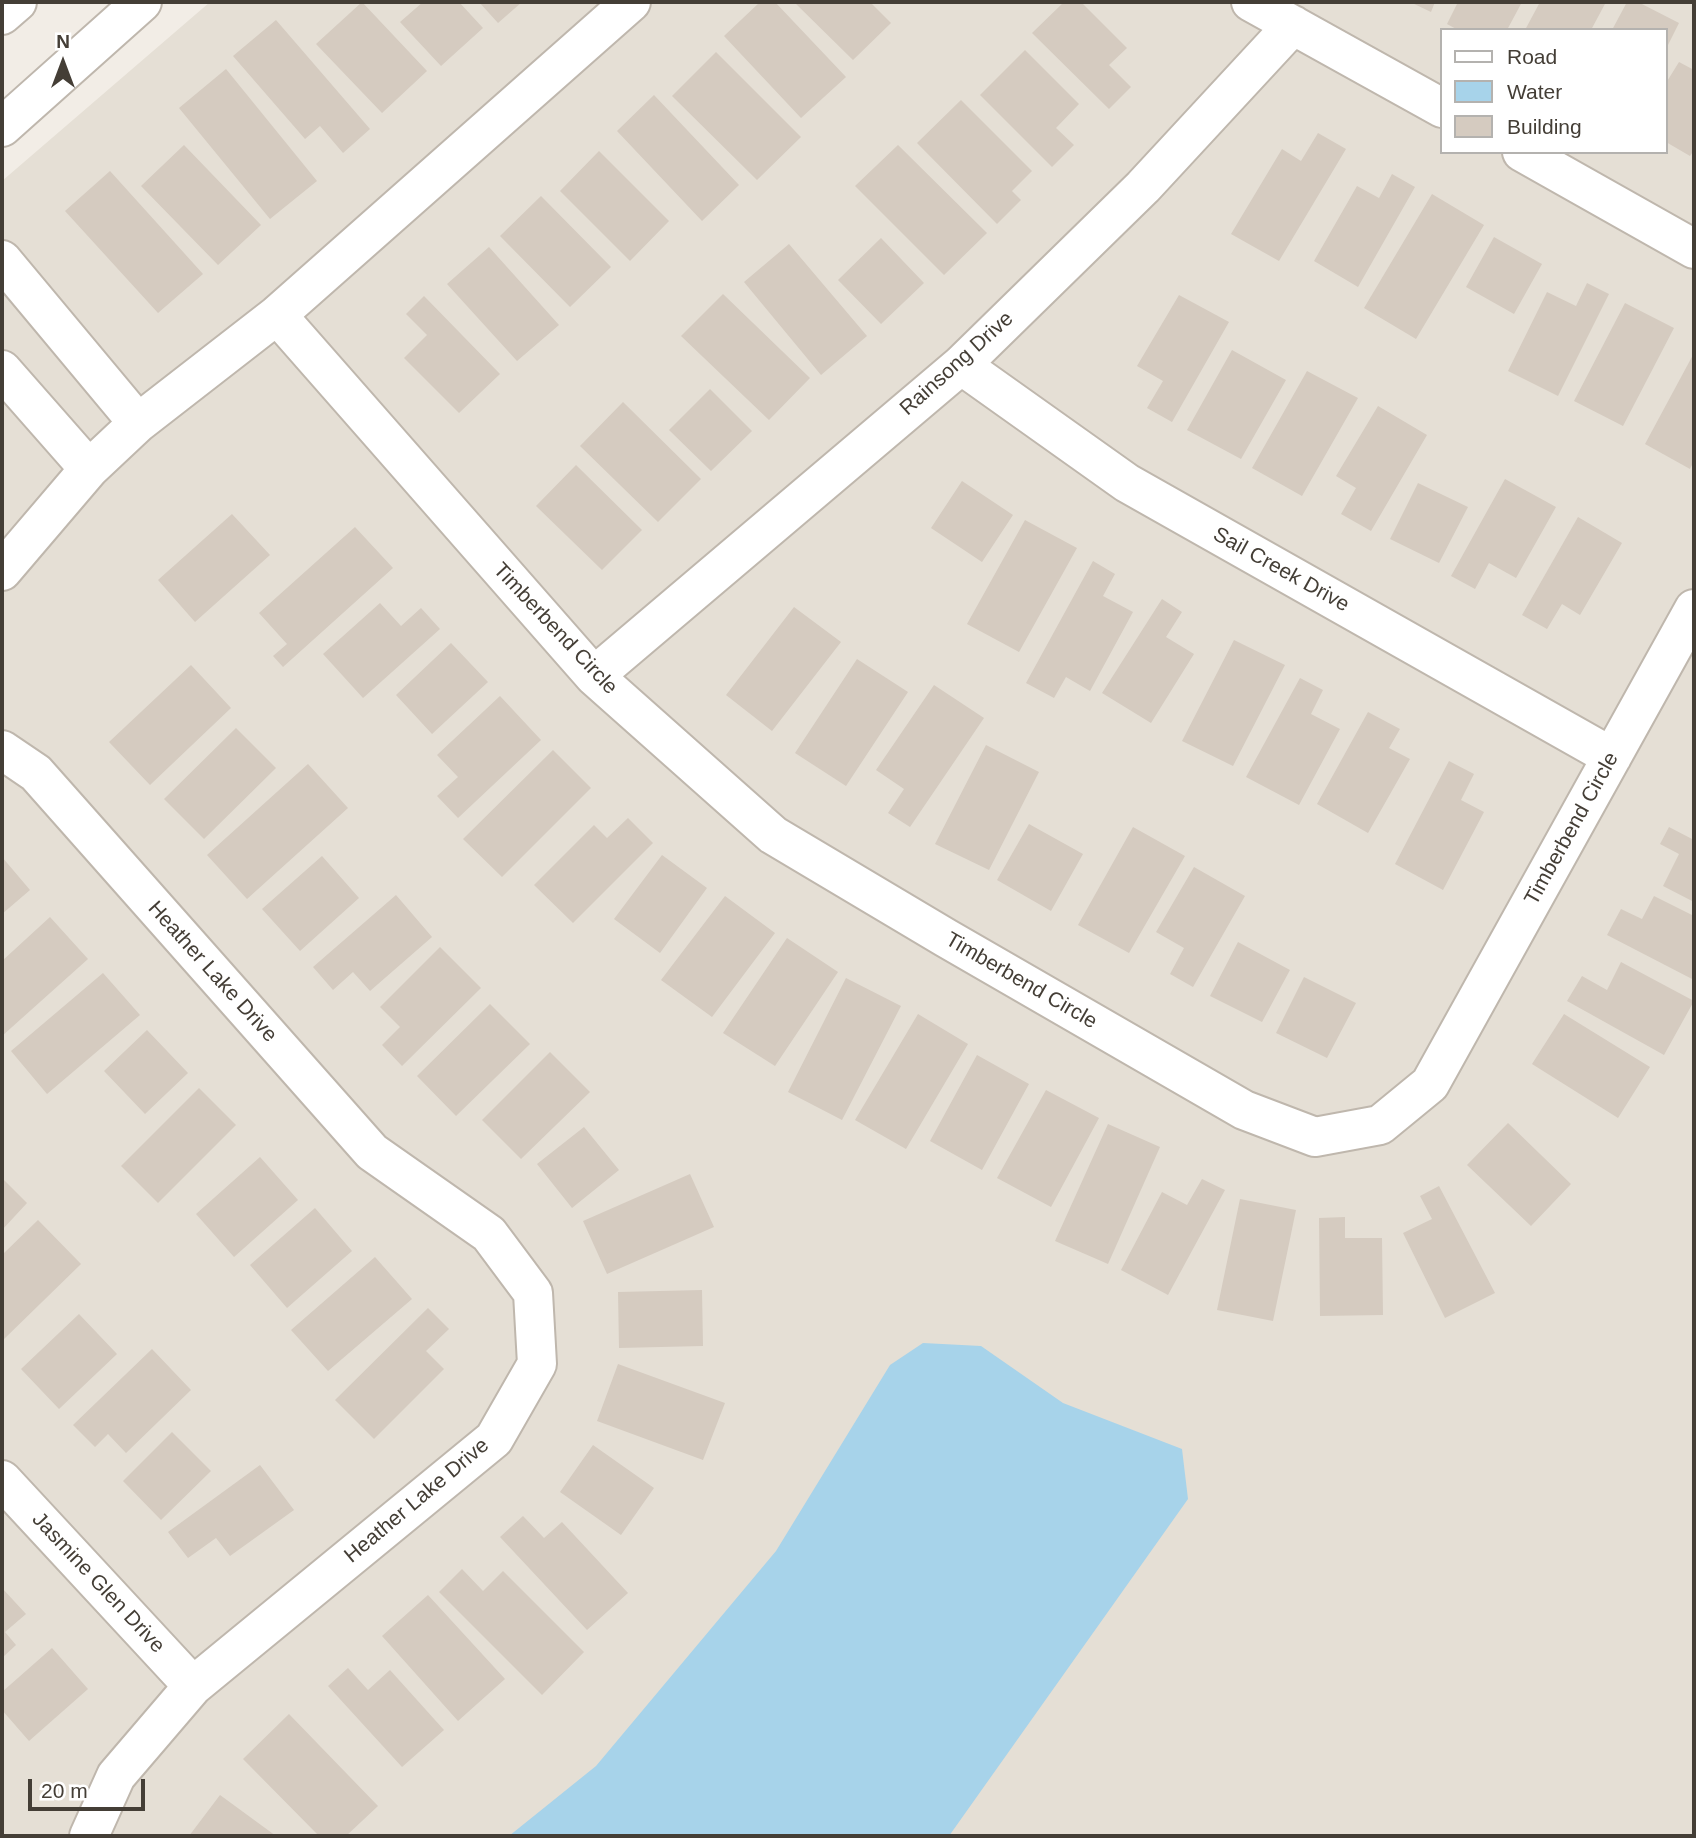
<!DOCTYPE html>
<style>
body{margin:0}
#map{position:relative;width:1696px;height:1838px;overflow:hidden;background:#f2ede6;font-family:Helvetica,sans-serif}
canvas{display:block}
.frame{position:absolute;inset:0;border:4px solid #443e36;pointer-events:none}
.legend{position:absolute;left:1440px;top:28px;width:228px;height:126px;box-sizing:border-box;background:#fff;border:2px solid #b4b2af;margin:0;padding:9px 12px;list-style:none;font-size:21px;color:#443e36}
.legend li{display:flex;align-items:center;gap:14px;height:35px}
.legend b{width:35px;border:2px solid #b4b2af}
.north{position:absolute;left:28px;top:28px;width:70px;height:70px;-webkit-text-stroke:5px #fff;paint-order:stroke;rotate:0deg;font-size:19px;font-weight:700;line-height:28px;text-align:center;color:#443e36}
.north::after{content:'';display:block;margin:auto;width:24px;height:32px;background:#443e36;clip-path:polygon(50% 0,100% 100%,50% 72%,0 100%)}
.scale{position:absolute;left:28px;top:1779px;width:117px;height:32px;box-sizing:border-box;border:4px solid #443e36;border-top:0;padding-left:9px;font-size:21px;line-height:24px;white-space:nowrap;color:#443e36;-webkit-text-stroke:5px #fff;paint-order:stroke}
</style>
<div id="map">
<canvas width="1696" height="1838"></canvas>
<div class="frame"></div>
<ul class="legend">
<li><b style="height:9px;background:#fff"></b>Road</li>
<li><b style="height:19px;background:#a7d3ea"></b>Water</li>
<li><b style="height:19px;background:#d5cbc0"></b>Building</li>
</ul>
<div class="north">N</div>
<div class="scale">20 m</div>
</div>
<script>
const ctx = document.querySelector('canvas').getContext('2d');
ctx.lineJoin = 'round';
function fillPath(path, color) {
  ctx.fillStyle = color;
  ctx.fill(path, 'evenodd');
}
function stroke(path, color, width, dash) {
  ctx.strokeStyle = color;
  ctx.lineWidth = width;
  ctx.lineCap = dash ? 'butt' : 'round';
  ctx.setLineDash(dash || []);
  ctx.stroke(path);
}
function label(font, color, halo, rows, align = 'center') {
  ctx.font = font + ' Helvetica,sans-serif';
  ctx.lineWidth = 7;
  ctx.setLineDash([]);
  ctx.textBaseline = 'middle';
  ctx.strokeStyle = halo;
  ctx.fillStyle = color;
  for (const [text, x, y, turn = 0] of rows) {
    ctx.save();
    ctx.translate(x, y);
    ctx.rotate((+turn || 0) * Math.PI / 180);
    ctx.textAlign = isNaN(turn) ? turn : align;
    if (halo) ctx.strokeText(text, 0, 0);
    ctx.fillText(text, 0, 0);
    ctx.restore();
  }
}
fillPath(new Path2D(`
 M210 2H1694V1836H2V181ZM1442 30H1666V152H1442Z`), '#e5dfd5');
fillPath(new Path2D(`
 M923 1343 981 1346 1063 1403 1182 1449 1188 1499 949 1836H509L596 1766 776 1551 890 1365Z`), '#a7d3ea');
fillPath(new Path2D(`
 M362 2 427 71 382 113 316 44Z
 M423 2H459L483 28 441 66 400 22Z
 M479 2H522L498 23Z
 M760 2H775L846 77 801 118 724 36Z
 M794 2H870L891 23 853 60Z
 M1064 2H1081L1127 48 1109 65 1131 87 1109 109 1032 33Z
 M1410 2H1435L1431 12Z
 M1458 2H1522L1507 30H1458L1447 24Z
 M1540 2H1606L1591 30H1525Z
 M1627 2H1638L1679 23 1666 49V30H1612Z
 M276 20 370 129 343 153 320 126 305 139 233 56Z
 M1025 50 1079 104 1056 128 1074 145 1052 167 980 95Z
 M716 52 801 137 757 180 672 96Z
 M1679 62 1694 70V150L1690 156 1666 142V83Z
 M226 69 317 181 270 219 179 108Z
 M654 95 739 185 702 221 617 131Z
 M961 100 1032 171 1012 191 1021 200 997 224 917 143Z
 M1318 133 1346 149 1279 261 1231 234 1282 149 1301 161Z
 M184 145 261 225 218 265 141 186Z
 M898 145 987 233 944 275 855 186Z
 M599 151 669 221 630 261 560 191Z
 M110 171 203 274 158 313 65 211Z
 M1392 174 1415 187 1358 287 1314 261 1357 186 1379 198Z
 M1432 194 1484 225 1416 339 1364 308Z
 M541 196 611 267 570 307 500 236Z
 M1494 237 1542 264 1514 314 1466 287Z
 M881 238 924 283 881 324 838 280Z
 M789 244 867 336 821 375 744 282Z
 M489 247 559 325 517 361 447 284Z
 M1587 283 1609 294 1558 396 1508 371 1547 292 1576 306Z
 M723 294 810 378 769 420 681 336Z
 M1179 295 1229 322 1172 422 1147 408 1163 381 1137 366Z
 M424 296 500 374 459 413 404 358 427 335 406 314Z
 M1625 303 1674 328 1623 426 1574 401Z
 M1232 350 1286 380 1241 459 1187 430Z
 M1694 353V461L1690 469 1645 444Z
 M1307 371 1358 398 1302 496 1252 468Z
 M710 389 752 431 711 471 669 430Z
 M623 402 701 479 658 522 580 446Z
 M1378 406 1427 435 1371 531 1341 514 1356 488 1336 476Z
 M576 465 642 530 602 570 536 506Z
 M1505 479 1556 507 1516 578 1489 563 1475 589 1451 576Z
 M962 481 1013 515 982 562 931 528Z
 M1418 483 1468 507 1439 563 1390 539Z
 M232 514 270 555 195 622 158 580Z
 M1578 517 1622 543 1580 615 1562 604 1547 629 1522 615Z
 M1025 520 1077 548 1019 652 967 624Z
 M355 527 393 568 283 667 273 656 287 644 259 613Z
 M1093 561 1115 574 1103 596 1133 612 1090 691 1066 677 1054 698 1026 683Z
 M1162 599 1182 612 1166 637 1194 654 1151 723 1102 693Z
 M380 603 401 626 421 608 440 629 363 698 323 654Z
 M794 607 841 642 772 731 726 695Z
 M1234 640 1285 665 1233 766 1182 741Z
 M451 643 488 682 432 734 396 695Z
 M857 659 908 692 846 786 795 753Z
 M191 665 231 708 150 785 109 742Z
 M1300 678 1323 690 1311 714 1340 729 1299 805 1246 777Z
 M934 685 984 718 910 827 888 813 904 789 876 770Z
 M500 696 541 740 458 818 437 796 458 777 437 755Z
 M1368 712 1400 729 1389 748 1410 759 1368 833 1317 804Z
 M236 728 276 768 204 839 164 799Z
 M986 745 1039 772 989 870 935 844Z
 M553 750 591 788 502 877 463 839Z
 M1449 761 1474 774 1461 800 1484 812 1443 890 1395 864Z
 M308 764 348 808 247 899 207 855Z
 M628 818 653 843 573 923 534 885 594 825 607 838Z
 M1029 824 1083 854 1051 911 997 880Z
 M1133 827 1185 856 1129 953 1078 925Z
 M1669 827 1694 840V902L1663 886 1679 854 1660 844Z
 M662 855 707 888 660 953 614 919Z
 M322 856 359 898 300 951 262 909Z
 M2 857 30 890 2 914Z
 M1194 867 1245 896 1193 987 1170 974 1184 948 1156 932Z
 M396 895 432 937 370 991 353 972 333 990 313 967Z
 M725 896 775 933 712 1017 661 980Z
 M1654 896 1694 916V980L1607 935 1621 909 1642 919Z
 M50 917 88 959 2 1036V961Z
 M787 938 838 972 775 1066 723 1033Z
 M1238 942 1290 970 1262 1022 1210 996Z
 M440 947 481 988 402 1066 382 1045 400 1027 380 1007Z
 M1621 962 1694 1001 1664 1055 1567 1001 1582 976 1607 990Z
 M103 973 140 1015 47 1094 11 1051Z
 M1304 977 1356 1003 1327 1058 1276 1033Z
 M846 978 901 1006 842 1120 788 1092Z
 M490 1004 530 1044 456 1116 417 1076Z
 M918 1014 968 1044 906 1149 855 1120Z
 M1564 1014 1650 1067 1618 1118 1532 1064Z
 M147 1030 188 1073 145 1114 104 1071Z
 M550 1052 590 1092 521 1159 482 1120Z
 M977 1055 1029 1084 982 1170 930 1141Z
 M199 1088 236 1125 158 1203 121 1166Z
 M1046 1090 1099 1118 1051 1207 997 1178Z
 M1508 1123 1571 1184 1531 1226 1467 1165Z
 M1108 1124 1160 1147 1108 1264 1055 1241Z
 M584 1127 619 1170 572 1208 537 1164Z
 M260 1157 298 1200 234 1257 196 1214Z
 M690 1174 714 1227 607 1274 583 1221Z
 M2 1178 27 1203 2 1230Z
 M1202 1179 1225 1190 1168 1295 1121 1270 1162 1192 1187 1205Z
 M1439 1186 1495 1293 1445 1318 1403 1233 1432 1219 1420 1196Z
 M1240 1199 1296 1210 1273 1321 1217 1310Z
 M315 1208 352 1251 287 1308 250 1265Z
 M1345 1217V1238H1382L1383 1315 1320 1316 1319 1218Z
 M38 1220 81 1264 2 1341V1255Z
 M375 1257 412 1299 328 1371 291 1330Z
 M702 1290 703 1346 619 1348 618 1292Z
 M428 1308 449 1329 426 1351 444 1369 374 1439 335 1400Z
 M79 1314 117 1354 59 1409 21 1369Z
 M152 1349 191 1390 126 1453 108 1434 95 1447 73 1425Z
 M618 1364 725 1403 703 1460 597 1421Z
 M172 1432 211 1471 161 1520 123 1481Z
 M593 1445 654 1488 621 1535 560 1492Z
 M260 1465 294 1510 230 1556 216 1538 188 1558 168 1532Z
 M523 1516 544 1538 562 1522 628 1593 587 1630 500 1537Z
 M462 1569 483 1591 503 1571 584 1652 542 1695 439 1592Z
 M2 1588 26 1614 5 1632 16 1645 2 1658Z
 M428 1595 505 1679 458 1721 382 1636Z
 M52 1648 88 1689 29 1741 2 1710V1692Z
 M348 1668 368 1690 390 1670 444 1730 402 1767 328 1686Z
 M289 1714 378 1806 346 1836H319L243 1759Z
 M220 1795 276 1836H189Z`), '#d5cbc0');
const minor = new Path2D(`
 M1251 2 1442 108
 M2 15 17 2
 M2 127 142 2
 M1522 152 1694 249
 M2 260 138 423
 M277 315 594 676 773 835 946 938 1244 1110 1315 1137 1380 1125 1430 1084 1694 609
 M961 365 1127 483 1612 757
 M2 370 89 469
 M2 571 89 469 138 423 277 315 631 2
 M594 676 961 365 1143 187 1293 25
 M2 750 36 773 372 1152 489 1234 533 1293 537 1364 494 1439 193 1686 116 1776 89 1836
 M2 1480 193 1686`);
stroke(minor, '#bfb7ad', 42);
stroke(minor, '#fff', 38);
label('21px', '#443e36', '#fff', [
 ["Rainsong Drive",957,364,-42],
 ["Sail Creek Drive",1281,570,29],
 ["Timberbend Circle",555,629,47],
 ["Timberbend Circle",1572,829,-61],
 ["Heather Lake Drive",212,972,48],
 ["Timberbend Circle",1021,981,30],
 ["Heather Lake Drive",417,1501,-40],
 ["Jasmine Glen Drive",98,1583,47]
]);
</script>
